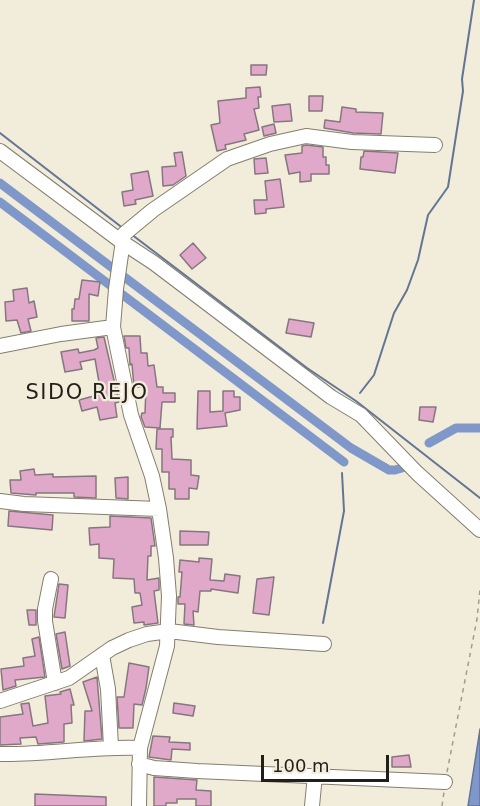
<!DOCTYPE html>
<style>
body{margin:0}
#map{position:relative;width:480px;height:806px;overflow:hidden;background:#f2eddb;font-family:"DejaVu Sans",sans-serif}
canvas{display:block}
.scale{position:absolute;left:261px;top:755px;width:128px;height:27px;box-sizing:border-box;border:3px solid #211f19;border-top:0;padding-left:8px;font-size:18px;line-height:21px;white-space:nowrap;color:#211f19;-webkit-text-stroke:4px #f2eddb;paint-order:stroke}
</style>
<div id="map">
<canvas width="480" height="806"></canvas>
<div class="scale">100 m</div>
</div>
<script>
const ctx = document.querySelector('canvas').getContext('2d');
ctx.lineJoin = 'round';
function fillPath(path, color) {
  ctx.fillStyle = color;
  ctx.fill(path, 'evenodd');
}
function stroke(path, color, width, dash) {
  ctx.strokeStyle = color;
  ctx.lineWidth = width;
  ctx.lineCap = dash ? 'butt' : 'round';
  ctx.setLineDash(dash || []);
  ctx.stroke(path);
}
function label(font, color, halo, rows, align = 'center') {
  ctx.font = font + ' "DejaVu Sans",sans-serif';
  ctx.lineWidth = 4.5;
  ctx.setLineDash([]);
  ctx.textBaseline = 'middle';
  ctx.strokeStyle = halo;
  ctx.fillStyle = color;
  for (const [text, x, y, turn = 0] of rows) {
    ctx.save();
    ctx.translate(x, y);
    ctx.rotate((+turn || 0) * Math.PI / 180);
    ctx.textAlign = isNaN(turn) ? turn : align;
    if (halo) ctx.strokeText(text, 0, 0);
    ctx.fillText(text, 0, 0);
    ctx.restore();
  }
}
const water = new Path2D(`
 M480 729V806H468Z`);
fillPath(water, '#8098c9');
stroke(water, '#647494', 1.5);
stroke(new Path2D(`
 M0 133 124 229
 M131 234 307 368 356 401 480 498
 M360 393 374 375 394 313 407 290 418 260 428 215 448 187 463 91 462 79 474 0
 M323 623 344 511 342 473`), '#647494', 2);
stroke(new Path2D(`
 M0 183 351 448 389 470H395L402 468
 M0 202 344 462
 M429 443 456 428H480`), '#8098c9', 9);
const building = new Path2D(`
 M251 65H267L266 75H251Z
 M260 87 261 97H258L259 108 254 109 259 130 244 134 246 140 225 145 226 149 217 151 211 125 220 123 218 101 246 98V88Z
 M309 96H323L322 111H309Z
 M290 104 292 121 274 122 272 106Z
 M342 107 356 109V112L383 113 381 134 353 133 324 128 325 120 340 122Z
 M274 124 276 133 264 136 262 127Z
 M306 145 323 147V157H326V165H329V174H311V181L300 182V172L289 174 285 155 302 153V146Z
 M364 151 398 153 395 173 360 169 361 157H363Z
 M182 152 186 176 173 185 163 186 162 167 176 166 174 153Z
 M266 158 268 173 255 174 254 159Z
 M148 171 153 196 135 200 136 204 124 206 122 192 133 190 131 174Z
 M280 179 284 207 266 209V213L255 214 254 200H267L265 181Z
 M193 243 206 258 192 269 180 255Z
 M82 280 100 282 98 296 89 294V321H72V309H74L75 299H79Z
 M27 288 29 303 34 301 37 317 28 319 31 331 21 333 17 320 6 321 5 302 14 301 13 290Z
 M289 319 314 323 311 337 286 333Z
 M124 336H140L141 353H147L148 366 154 365 157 387H163V393H175V402H162L160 428 145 427 141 417 142 413H145L146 387H134L132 364 130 365 129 348H126Z
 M104 337 119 402 115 403 117 417 100 420 97 407 82 411 79 400 101 394 95 359 80 362 82 369 65 372 61 352 78 349 79 353 94 350 98 348 96 338Z
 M198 391H210V412L223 411V391H234V397H240V410L225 413 227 426 197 429Z
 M420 407H436L433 422 419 420Z
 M157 429H173V437H171L172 459 191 460V475L199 476 197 489 189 488V499H175V489H169V472H162V449H156Z
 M34 469 35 475 53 474V477L96 476V498L74 497V493H36V495L11 493 10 480H21L20 471Z
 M128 477V499L116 498 115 478Z
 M9 511 53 515 52 530 8 526Z
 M110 516 151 518 155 546H151V556H148L147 580 159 578V590L154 591 158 623 144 625V622L134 623 132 607 142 605 140 593H135L134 579 113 578 114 559 99 558V544L90 545 89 528 110 527Z
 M180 531 209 532 208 545H180Z
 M199 558 212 559 210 580 224 581 225 574 240 576 238 593 211 589V591H200L198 612 193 611 194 625 184 624 185 604H178V597H180L182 572H179L180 560 199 562Z
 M274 577 269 615 253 613 257 579Z
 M59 584 68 585 65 618 54 617Z
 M27 610H36V625H29Z
 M65 632 70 666 62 669 56 634Z
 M39 637 45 677 15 680 16 686 3 690 1 669 24 666 23 658 35 656 32 639Z
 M129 663 149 667 146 688 142 705 134 704 133 728H119L117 697H124Z
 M97 677 102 739 84 741 85 711H92L83 682Z
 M70 689 74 705H71L72 723 64 724V742L38 744 36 737 20 738 21 744 0 745V717L23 714 21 704 29 703 33 726 48 723 45 696 61 694 60 692Z
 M174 703 195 706 193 716 173 713Z
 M153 736 170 737 169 742 190 743V750L172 749 171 760 149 757Z
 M409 755 411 767H392V757Z
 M154 777 197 780 196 790 211 791V806H196V799H177V803H166V806H154Z
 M35 794 106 797V806H35Z`);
fillPath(building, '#e0a9ca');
stroke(building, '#86767f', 1.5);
const minor = new Path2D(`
 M0 151 122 242 154 263 331 397 361 415 417 473 480 530
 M0 346 61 334 113 327
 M0 501 24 504 159 509
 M51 579 45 609V621L55 683
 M102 655 108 689 111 747
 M0 701 69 678 112 648 129 640 147 634 169 631 218 637 324 644
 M0 754C47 755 93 746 140 748
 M139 764 154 768 197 771 445 782
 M139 806 140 748 167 646 169 596 166 558 159 509 152 476 131 415 113 327 116 289 124 234 153 210 227 159 270 144 306 136 352 142 435 145
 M312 806 315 775`);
stroke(minor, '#837e6e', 16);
stroke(new Path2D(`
 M447 772 477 619 480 589
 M442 806 444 792`), '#a09c8f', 1.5, [4.5, 4.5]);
stroke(minor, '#fff', 14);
ctx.letterSpacing = '1.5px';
label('21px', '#211f19', '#f2eddb', [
 ["SIDO REJO",87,394]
]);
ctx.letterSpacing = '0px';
</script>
